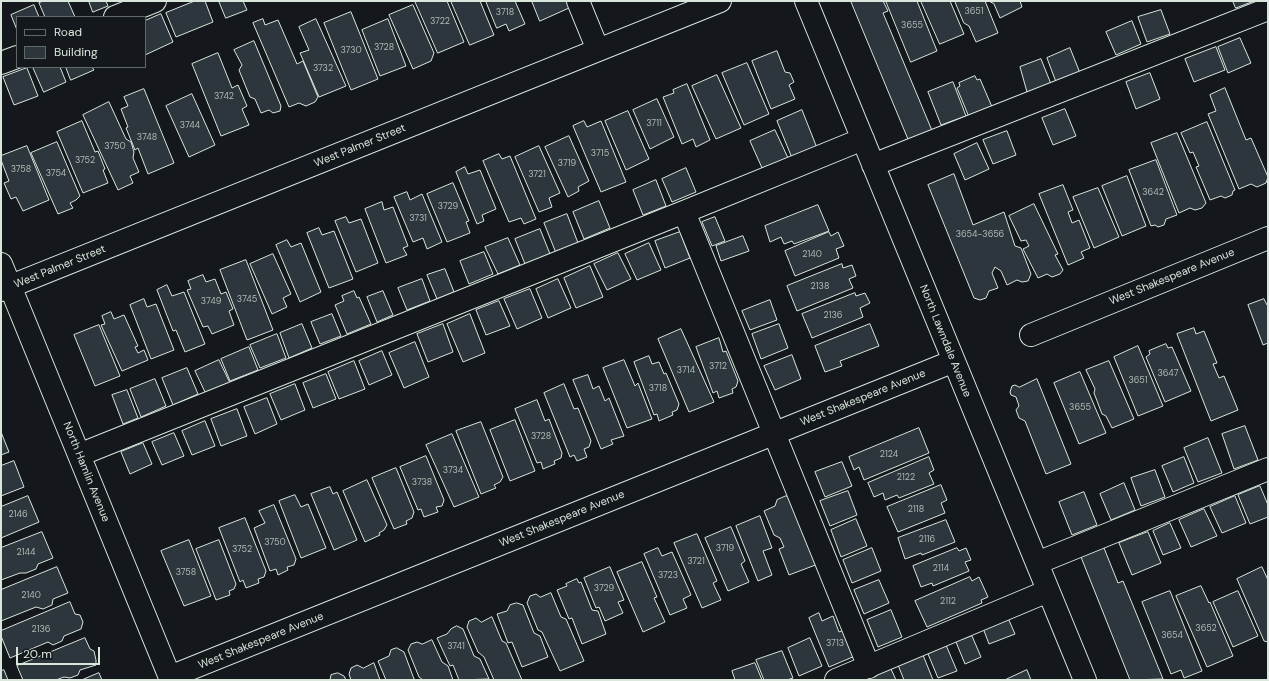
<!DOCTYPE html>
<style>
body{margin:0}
#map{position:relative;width:1269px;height:681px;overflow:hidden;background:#14181c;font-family:"DM Sans",sans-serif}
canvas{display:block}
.frame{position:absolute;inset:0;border:2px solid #d8e6dc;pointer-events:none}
.legend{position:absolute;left:16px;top:16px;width:130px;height:52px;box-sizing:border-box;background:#14181c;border:1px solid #626a69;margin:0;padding:5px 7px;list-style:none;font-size:12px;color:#d8e6dc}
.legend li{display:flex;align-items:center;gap:8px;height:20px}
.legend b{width:20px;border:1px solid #626a69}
.scale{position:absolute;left:16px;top:647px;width:84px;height:18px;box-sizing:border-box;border:2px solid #d8e6dc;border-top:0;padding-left:5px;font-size:12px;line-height:14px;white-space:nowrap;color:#d8e6dc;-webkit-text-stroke:3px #14181c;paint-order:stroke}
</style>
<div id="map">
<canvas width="1269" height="681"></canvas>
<div class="frame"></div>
<ul class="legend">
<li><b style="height:5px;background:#14181c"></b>Road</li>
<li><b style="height:11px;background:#2c363c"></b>Building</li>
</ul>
<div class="scale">20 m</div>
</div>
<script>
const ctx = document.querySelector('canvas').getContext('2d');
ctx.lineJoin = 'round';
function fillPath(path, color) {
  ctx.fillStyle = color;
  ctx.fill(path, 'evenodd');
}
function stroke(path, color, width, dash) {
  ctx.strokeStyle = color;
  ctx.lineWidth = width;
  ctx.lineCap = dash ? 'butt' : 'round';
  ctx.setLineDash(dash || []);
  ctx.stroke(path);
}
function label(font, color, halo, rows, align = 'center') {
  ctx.font = font + ' "DM Sans",sans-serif';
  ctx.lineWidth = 3;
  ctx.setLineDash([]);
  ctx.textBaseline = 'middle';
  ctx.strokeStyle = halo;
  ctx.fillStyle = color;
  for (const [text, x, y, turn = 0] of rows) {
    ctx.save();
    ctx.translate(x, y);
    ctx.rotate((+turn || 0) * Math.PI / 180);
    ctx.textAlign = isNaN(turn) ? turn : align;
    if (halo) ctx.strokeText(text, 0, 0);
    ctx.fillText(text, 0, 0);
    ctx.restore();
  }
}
const building = new Path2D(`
 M44 1H68L75 17H45L39 3Z
 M89 1H106L108 6 93 12Z
 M195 1H205L213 22 176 37 166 13Z
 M219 1H243L247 10 226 18Z
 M415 1H447L464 42 438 53Z
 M451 1H480L494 35 470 45Z
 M486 1H515L525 24 509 31 506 24 497 28Z
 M532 1H566L569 8 540 21Z
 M851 1H883L888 11 883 13 933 133 910 143Z
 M886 1H917L937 51 911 62Z
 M921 1H950L964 34 940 44Z
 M955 1H985L998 33 976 42 969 26 964 23Z
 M989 1H1020L1022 7 1000 18 994 4Z
 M1233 1H1254L1236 8Z
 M34 5 39 17H17V30L11 15Z
 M413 5 434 53 431 61 413 69 389 15Z
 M1161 10 1170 34 1147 42 1138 17Z
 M351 12 378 79 351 90 324 23Z
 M161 14 173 42 145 55V21Z
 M263 19 265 25 278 20 297 64 303 61 318 97 315 102 306 106 299 103 289 107 253 23Z
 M316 19 346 86 319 97 300 53 309 50 299 27Z
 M388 19 406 66 380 76 362 30Z
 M1132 21 1141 44 1116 55 1106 32Z
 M1240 38 1251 63 1228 73 1218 47Z
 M254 41 281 106 280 111 273 113 269 110 261 113 255 99 250 97 239 70 242 65 234 50Z
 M1216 47 1225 70 1194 82 1185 59Z
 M1070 48 1080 73 1056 82 1047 58Z
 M777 51 785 72 790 73 794 82 789 85 795 99 771 109 752 61Z
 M218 53 232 88 238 85 247 106 242 109 249 125 221 136 192 64Z
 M1041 59 1051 84 1027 92 1020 67Z
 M747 63 769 114 744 125 722 73Z
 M33 67H60L66 82 44 92Z
 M66 67H92L94 70 71 80Z
 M27 68 38 96 14 105 3 77Z
 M1150 73 1160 99 1136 109 1126 82Z
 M717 75 741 128 716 139 692 86Z
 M975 76 977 80 980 79 992 107 969 117 957 88 960 86 959 83Z
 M953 82 966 116 941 125 928 92Z
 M687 84 710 140 696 147 693 139 682 144 663 97 674 93 673 90Z
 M1225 88 1246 140 1251 138 1268 177 1266 183 1257 187 1251 184 1239 189 1208 114 1216 111 1210 95Z
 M144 89 174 163 148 174 138 148 135 150 126 128 128 127 121 109 128 106 124 97Z
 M192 94 215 145 189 157 166 106Z
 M657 99 674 137 650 149 633 110Z
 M109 102 126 139 131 142 134 152 133 158 139 172 130 176 133 183 118 190 83 115Z
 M1065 109 1076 136 1053 145 1042 118Z
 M802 110 817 148 792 158 777 121Z
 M628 111 649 159 626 170 605 121Z
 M82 121 95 152 98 151 105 169 103 170 108 183 83 193 57 132Z
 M584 121 587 127 601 121 626 182 601 192 573 126Z
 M1207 122 1235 190 1233 191 1232 195 1225 198 1221 196 1210 200 1196 167 1199 166 1193 152 1190 153 1181 133Z
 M775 130 788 158 762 168 750 141Z
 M1007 131 1016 155 993 164 983 140Z
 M1177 133 1206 203 1202 208 1195 210 1190 208 1179 213 1151 143Z
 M569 136 589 181 578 187 579 191 568 197 545 147Z
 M57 142 80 196 76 200 70 203 73 208 58 214 31 153Z
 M977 143 989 169 965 180 954 154Z
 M27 146 49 200 23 211 16 197 11 199 4 183 9 181 1 160V156Z
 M539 146 560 193 549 198 552 207 539 212 515 157Z
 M499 154 502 159 510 156 536 219 524 224 521 218 509 222 483 161Z
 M1156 160 1177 215 1166 219 1164 225 1158 227 1155 225 1151 226 1129 170Z
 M465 167 468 174 480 170 496 209 482 215 484 221 477 224 456 172Z
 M686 168 696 192 672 202 662 179Z
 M954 174 973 225 1004 212 1015 246 1021 248 1031 274 1028 281 1022 282 1017 280 1007 285 1001 271 995 267 992 273 998 288 989 291 986 298 980 300 974 298 928 185Z
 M1127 176 1146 226 1122 236 1102 186Z
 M656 180 666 206 643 215 633 190Z
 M453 183 469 221 466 222 470 233 447 242 427 194Z
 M1063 185 1073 210 1068 212 1072 223 1079 220 1090 248 1081 252 1084 258 1068 265 1039 194Z
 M1098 188 1119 237 1094 248 1073 197Z
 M407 192 410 200 422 194 442 242 427 249 423 238 413 242 394 197Z
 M599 201 610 228 584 239 573 212Z
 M382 202 384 210 393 207 408 246 403 248 407 255 386 263 365 209Z
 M1034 204 1058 254 1055 255 1063 270 1060 274 1052 277 1047 274 1038 278 1023 249 1029 246 1026 240 1021 241 1009 216Z
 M818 205 829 231 794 244 792 241 784 244 781 237 770 242 765 226Z
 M567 214 578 243 556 253 544 223Z
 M346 217 349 223 361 219 378 263 356 272 335 221Z
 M715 217 725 241 712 246 702 222Z
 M319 228 322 235 334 231 353 279 329 288 307 233Z
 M540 229 550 254 525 264 515 239Z
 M680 232 690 258 665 268 655 241Z
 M829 232 831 236 838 232 844 246 836 249 839 258 795 276 785 251Z
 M743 236 749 251 721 261 716 246Z
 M508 238 520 265 498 274 485 247Z
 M287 240 291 247 301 243 321 292 300 302 276 245Z
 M649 243 661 270 637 280 625 254Z
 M484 252 493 274 469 284 460 261Z
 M618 253 631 279 607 290 594 264Z
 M273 254 291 294 283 298 287 307 272 314 250 264Z
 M246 260 273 330 247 340 220 270Z
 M842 264 843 268 852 265 856 276 849 279 853 288 797 311 787 286Z
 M590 266 603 297 576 308 564 278Z
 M445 269 454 292 437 299 427 275Z
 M203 275 206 282 215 279 221 294 226 292 233 309 229 311 234 325 212 334 208 326 203 327 187 290 191 289 188 281Z
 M422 279 430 301 407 310 398 288Z
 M558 279 571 308 548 318 536 289Z
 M167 285 172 296 184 292 205 344 185 352 176 330 173 331 157 290Z
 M530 289 542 318 517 329 504 299Z
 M354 291 357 298 359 297 371 324 347 334 335 305 344 301 342 296Z
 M383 291 393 315 377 322 367 297Z
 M855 293 856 296 865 293 870 303 860 308 863 317 812 338 802 314Z
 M144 299 147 307 156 304 174 350 151 359 130 305Z
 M1264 299 1267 305H1268V343L1263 345 1248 305Z
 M770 300 777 320 750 330 742 311Z
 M499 301 510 326 486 335 476 310Z
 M111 312 114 319 124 315 138 346 135 347 138 353 144 350 148 360 122 371 101 325 105 324 102 316Z
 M332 314 341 336 320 344 311 322Z
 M470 314 485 353 463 362 447 324Z
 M302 324 312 348 289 358 280 333Z
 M443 324 453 352 428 362 417 334Z
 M779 324 788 348 761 359 752 334Z
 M870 324 879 346 840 361 842 366 825 372 815 346Z
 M99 325 120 376 95 386 74 335Z
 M1194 328 1196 334 1204 331 1217 363 1213 364 1219 378 1224 376 1238 410 1211 421 1177 334Z
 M681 329 714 402 689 412 658 339Z
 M277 334 286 358 260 368 250 345Z
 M719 338 723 352 726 351 738 381 736 387 732 389 733 393 719 398 717 391 713 393 696 347Z
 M415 342 429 377 404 388 389 353Z
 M1166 344 1168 348 1172 347 1191 391 1165 402 1146 357 1150 354 1149 351Z
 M1138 346 1163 406 1138 416 1114 357Z
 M249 347 258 370 230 381 221 359Z
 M382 351 392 375 369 385 359 361Z
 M792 355 801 379 775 390 764 366Z
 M649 356 652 364 659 362 664 374 666 373 679 404 677 410 672 412 673 415 659 421 657 414 654 415 634 362Z
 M219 360 230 383 206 394 195 371Z
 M624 360 635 386 638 383 652 419 627 428 603 368Z
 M354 361 365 389 339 399 328 372Z
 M1109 361 1134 419 1112 428 1106 416 1102 414 1094 393 1095 389 1086 370Z
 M187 368 198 394 173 405 162 378Z
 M1080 372 1106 433 1079 444 1054 383Z
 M326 374 336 399 313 408 303 383Z
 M588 375 593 389 599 386 605 401 609 398 624 436 611 440 613 444 601 449 573 380Z
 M155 379 166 406 141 417 130 389Z
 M1037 379 1071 464 1046 474 1025 421 1019 418 1016 410 1019 406 1016 397 1011 395 1010 392 1012 386 1015 385 1019 387Z
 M295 384 305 410 281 420 270 394Z
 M564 384 574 409 578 408 591 441 589 447 584 449 587 457 577 461 574 455 570 457 544 393Z
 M127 390 138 418 123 424 112 395Z
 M267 398 277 424 255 434 244 407Z
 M537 400 545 421 549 419 562 453 561 458 554 461 555 464 543 469 541 462 537 463 515 409Z
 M237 409 247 436 221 446 211 419Z
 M515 420 535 471 510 481 490 430Z
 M205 421 215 446 192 455 182 431Z
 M481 422 503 477 500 482 494 485 496 488 481 494 456 431Z
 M1245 426 1258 460 1234 469 1222 434Z
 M919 428 929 453 864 480 859 467 854 470 849 457Z
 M1 432 9 452 1 455Z
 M174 433 184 456 162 465 152 442Z
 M452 434 479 497 454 507 426 445Z
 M1208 438 1222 473 1198 482 1184 448Z
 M143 443 152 464 130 474 121 452Z
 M426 456 444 500 442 506 436 507 438 512 424 517 421 509 418 510 400 467Z
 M929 457 934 470 929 473 934 484 899 498 897 495 885 500 883 493 874 497 868 483Z
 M1184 457 1194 483 1173 492 1162 466Z
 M14 461 24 487 1 496V466Z
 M842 462 852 486 825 497 815 472Z
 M396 468 414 512 412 518 406 521 407 524 394 529 372 478Z
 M1155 470 1165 497 1141 506 1131 478Z
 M367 480 387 525 384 530 379 533 380 535 365 542 343 491Z
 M1124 483 1135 510 1111 520 1100 494Z
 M941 485 947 500 941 503 945 513 898 532 887 507Z
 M1260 486 1268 505V517L1250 524 1238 495Z
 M330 487 333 494 337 492 357 540 334 550 311 494Z
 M848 491 857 515 830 526 820 501Z
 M1084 492 1097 525 1072 535 1059 502Z
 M295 495 301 507 308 504 326 548 301 558 279 501Z
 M28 496 39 522 1 538V507Z
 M786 496 793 498 818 564 789 575 779 549 784 547 780 538 774 535 764 511 775 506 777 500Z
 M1235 496 1246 523 1222 533 1210 507Z
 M274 505 296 559 294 565 287 567 288 570 278 575 276 569 270 571 254 528 265 523 259 511Z
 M1204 509 1217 536 1191 547 1179 520Z
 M760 516 772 548 763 551 772 575 758 581 736 526Z
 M245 518 266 571 264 577 258 579 259 583 246 588 243 580 240 582 219 528Z
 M856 519 867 546 841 557 831 530Z
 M946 520 955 542 922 555 921 553 905 559 898 538Z
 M1170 523 1181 548 1163 555 1153 531Z
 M731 527 745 561 741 564 749 582 728 591 705 538Z
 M42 532 53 558 38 564 36 569 26 573H20L1 580V548Z
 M1148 532 1161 563 1132 575 1119 543Z
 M697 534 717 581 713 583 721 600 702 608 674 543Z
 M189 540 211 596 184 606 161 551Z
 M219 540 236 584 234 589 229 591 230 595 216 600 196 549Z
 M658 548 662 556 672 552 691 595 683 599 687 608 670 615 644 554Z
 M872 548 881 571 852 583 843 560Z
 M957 548 959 551 966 548 971 560 965 562 969 571 933 586 932 583 921 587 913 566Z
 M1104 548 1118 583 1123 581 1163 679 1130 680 1081 557Z
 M642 562 657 597 654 598 665 622 643 632 617 572Z
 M57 567 68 593 53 599 52 605 43 609 36 607 1 621V590Z
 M610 567 624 600 618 602 623 613 605 621 599 607 596 608 584 578Z
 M1262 567 1268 580V642L1264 641 1237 579Z
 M970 577 972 581 979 577 988 597 981 600 982 603 927 627 915 601Z
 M577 579 579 583 581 582 592 610 598 611 606 634 582 644 572 618 569 619 557 590 567 586 566 584Z
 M879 580 889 603 864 614 854 590Z
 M1201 586 1209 603 1210 602 1233 656 1207 667 1176 596Z
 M1170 591 1202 671 1184 678 1181 670 1171 674 1142 602Z
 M1238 591 1258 636 1233 647 1213 602Z
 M551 593 561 617 566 619 584 661 560 671 542 632 538 630 527 603 530 596 536 594 540 597Z
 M70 602 75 614 80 615 83 622 81 629 64 636 62 641 53 645 48 642 10 658 1 636V631Z
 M517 603 523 605 534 633 540 636 548 657 522 667 512 642 508 643 497 614 507 611 510 605Z
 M891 610 902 637 878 647 867 620Z
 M819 613 822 621 833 616 839 632 844 630 855 656 829 667 809 618Z
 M492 617 502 641 506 643 522 680H494L484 657 478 652 467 627 469 621 476 618 481 622Z
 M1008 618 1015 634 989 644 983 628Z
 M457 626 463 629 474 656 480 659 489 679 459 680 453 665 450 666 437 638 447 634 451 629Z
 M972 636 981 657 965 664 956 642Z
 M85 638 90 649 94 651 96 660V665L80 670 78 675 70 678 64 677 56 680H23L17 666Z
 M810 638 822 666 799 676 788 648Z
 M432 640 442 662 448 666 453 680H423L419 677 408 650 411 644 417 642 422 644Z
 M946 645 957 671 938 678 928 654Z
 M397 648 404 652 414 679 416 680H386L378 661 389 656 391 650Z
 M782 651 793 678 787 680H764L756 660Z
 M923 655 933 680H904L898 665Z
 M374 663 380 680H351L349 674 351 668 357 665 363 668Z
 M755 663 762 680H735L732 671Z
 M891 669 896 680H869L868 678Z
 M4 670 8 680H1V671Z
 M1027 670 1031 680H1005Z
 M99 673 102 680H82Z
 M338 673 344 676 346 680H330L331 675Z`);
fillPath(building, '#2c363c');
stroke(building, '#d8e6dc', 1);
const minor = new Path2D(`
 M578 1 598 50
 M806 1 1085 680
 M115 17 155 1
 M1 63 17 57
 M873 165 1268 9
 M684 212 869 667
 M1 264 171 680
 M1 290 720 1
 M1031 335 1268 238
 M79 455 684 212 863 139
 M1037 563 1268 469
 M170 677 954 361
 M836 680 1048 591`);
stroke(minor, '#d8e6dc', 24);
stroke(minor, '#14181c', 22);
label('9px', '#adbab4', null, [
 ["3651",974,12],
 ["3718",505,13],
 ["3722",440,22],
 ["3655",912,26],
 ["3728",384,48],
 ["3730",351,51],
 ["3732",323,69],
 ["3742",224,97],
 ["3711",654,124],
 ["3744",190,126],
 ["3748",147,138],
 ["3750",115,147],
 ["3715",600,154],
 ["3752",85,161],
 ["3719",567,164],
 ["3758",21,170],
 ["3754",56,174],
 ["3721",537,175],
 ["3642",1153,193],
 ["3729",448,207],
 ["3731",418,219],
 ["3654-3656",980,235],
 ["2140",812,255],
 ["2138",820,287],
 ["3745",247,300],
 ["3749",211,302],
 ["2136",833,316],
 ["3712",718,367],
 ["3714",686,371],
 ["3647",1168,374],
 ["3651",1138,381],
 ["3718",658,389],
 ["3655",1080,408],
 ["3728",541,437],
 ["2124",889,455],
 ["3734",453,471],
 ["2122",906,478],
 ["3738",422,483],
 ["2118",916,510],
 ["2146",18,515],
 ["2116",927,540],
 ["3750",275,543],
 ["3719",725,549],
 ["3752",242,550],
 ["2144",26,553],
 ["3721",696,562],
 ["2114",941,569],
 ["3758",186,573],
 ["3723",668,576],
 ["3729",604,589],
 ["2140",31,596],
 ["2112",948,602],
 ["3652",1206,629],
 ["2136",41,630],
 ["3654",1172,636],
 ["3713",835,644],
 ["3741",456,647]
]);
label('11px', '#d8e6dc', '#14181c', [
 ["West Palmer Street",360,146,-22],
 ["West Palmer Street",60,267,-22],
 ["West Shakespeare Avenue",1172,277,-22],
 ["North Lawndale Avenue",945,341,68],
 ["West Shakespeare Avenue",863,398,-22],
 ["North Hamlin Avenue",86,472,68],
 ["West Shakespeare Avenue",562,519,-22],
 ["West Shakespeare Avenue",261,641,-22]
]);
</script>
